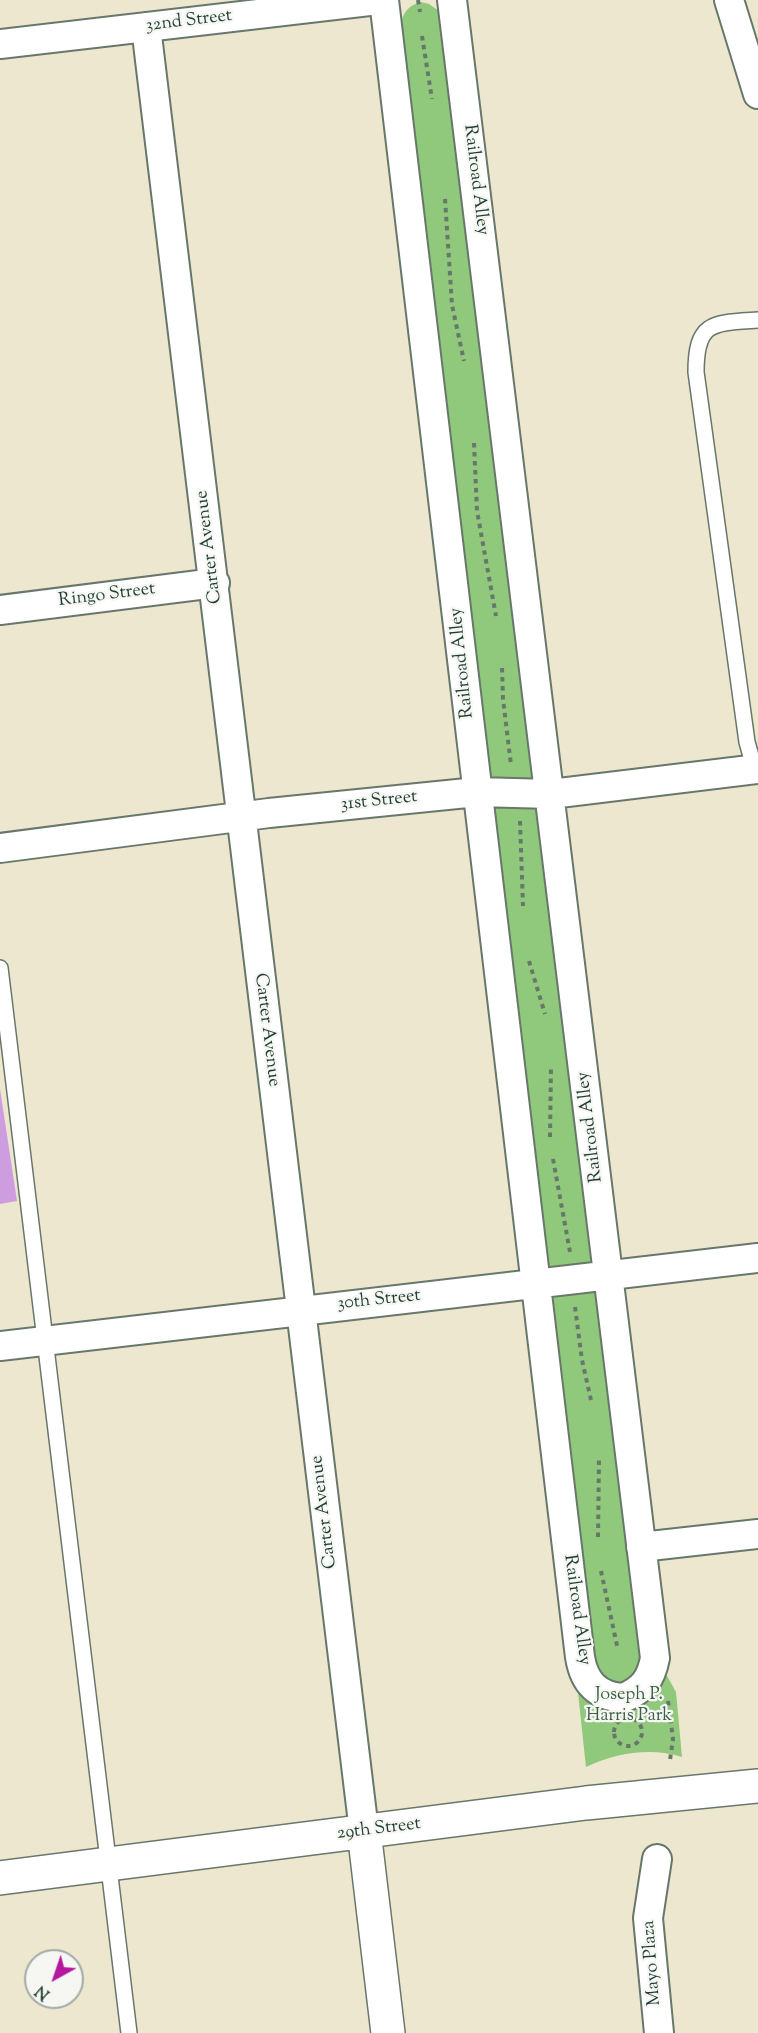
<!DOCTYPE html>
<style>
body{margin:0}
#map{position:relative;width:758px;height:2033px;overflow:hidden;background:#eee7cf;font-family:"Sorts Mill Goudy",serif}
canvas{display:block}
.north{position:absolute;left:24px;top:1949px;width:60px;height:60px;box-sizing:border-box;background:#f6f6f2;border:2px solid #a0aca6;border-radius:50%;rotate:220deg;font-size:16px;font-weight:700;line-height:24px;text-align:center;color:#1f3d34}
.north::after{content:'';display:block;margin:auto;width:21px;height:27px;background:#b5179e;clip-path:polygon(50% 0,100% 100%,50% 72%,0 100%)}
</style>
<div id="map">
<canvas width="758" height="2033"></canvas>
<div class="north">N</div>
</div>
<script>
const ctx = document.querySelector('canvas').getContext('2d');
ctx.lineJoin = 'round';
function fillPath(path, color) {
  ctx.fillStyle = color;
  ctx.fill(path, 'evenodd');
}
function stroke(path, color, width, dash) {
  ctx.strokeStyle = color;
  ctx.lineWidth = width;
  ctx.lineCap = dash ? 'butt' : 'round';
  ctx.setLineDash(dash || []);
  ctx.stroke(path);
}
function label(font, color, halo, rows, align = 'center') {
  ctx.font = font + ' "Sorts Mill Goudy",serif';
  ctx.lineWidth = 4.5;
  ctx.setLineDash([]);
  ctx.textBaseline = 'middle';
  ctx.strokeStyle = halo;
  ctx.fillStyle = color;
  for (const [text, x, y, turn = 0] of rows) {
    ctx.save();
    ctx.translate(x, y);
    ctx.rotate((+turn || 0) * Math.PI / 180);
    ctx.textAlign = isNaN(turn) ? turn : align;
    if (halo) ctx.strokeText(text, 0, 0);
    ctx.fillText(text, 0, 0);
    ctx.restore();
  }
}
fillPath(new Path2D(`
 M421 2 429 4 439 11 642 1659 666 1674 676 1692 682 1757C651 1747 615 1753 586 1767L400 31C401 16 406 6 421 2Z`), '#90c87c');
fillPath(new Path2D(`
 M0 1089 17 1201 0 1204Z`), '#ce9de0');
const lane = new Path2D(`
 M756 774 747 742 696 372C696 321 713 323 758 320
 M0 968 129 2033`);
const street = new Path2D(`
 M384 0 580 1657C584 1682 597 1696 623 1698 643 1690 651 1679 655 1658L452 0
 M729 0 758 94
 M146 27 364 1831
 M0 44 378 0
 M0 610 215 583
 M0 848 269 813 477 792 551 794 758 769
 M0 1346 758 1258
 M641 1547 758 1534
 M657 1859 648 1918 659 2033`);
const secondary = new Path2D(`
 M364 1831 388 2033
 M0 1878 586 1803 758 1786`);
stroke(lane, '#67786a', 18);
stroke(street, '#67786a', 32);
stroke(secondary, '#67786a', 36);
stroke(new Path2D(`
 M418 0 420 12
 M422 36 432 99
 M445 199 452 305 464 361
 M474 443 477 511 496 616
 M502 668 503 699 511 765
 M520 821 523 906
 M529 961 545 1014
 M550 1137 551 1066
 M553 1159 570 1252
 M575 1307 582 1360 591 1400
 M598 1537 599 1458
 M601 1571 618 1650
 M668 1701 673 1739 670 1760
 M614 1732a14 14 0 1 1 28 0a14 14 0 1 1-28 0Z`), '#67786a', 4, [4.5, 4.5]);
stroke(lane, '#fff', 15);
stroke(street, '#fff', 28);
stroke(secondary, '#fff', 33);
label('18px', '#1f3d34', '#f6f6f2', [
 ["32nd Street",189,22,-7],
 ["Railroad Alley",475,180,83],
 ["Carter Avenue",210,547,-97],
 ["Ringo Street",107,596,-7],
 ["Railroad Alley",463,663,-96],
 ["31st Street",379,802,-6],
 ["Carter Avenue",266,1030,83],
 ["Railroad Alley",591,1127,-97],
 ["30th Street",379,1301,-6],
 ["Carter Avenue",325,1512,-97],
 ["Railroad Alley",576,1610,82],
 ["29th Street",379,1830,-7],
 ["Mayo Plaza",653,1963,-94]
]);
label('18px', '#3b6046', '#f6f6f2', [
 ["Joseph P.",629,1696],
 ["Harris Park",629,1717]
]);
</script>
